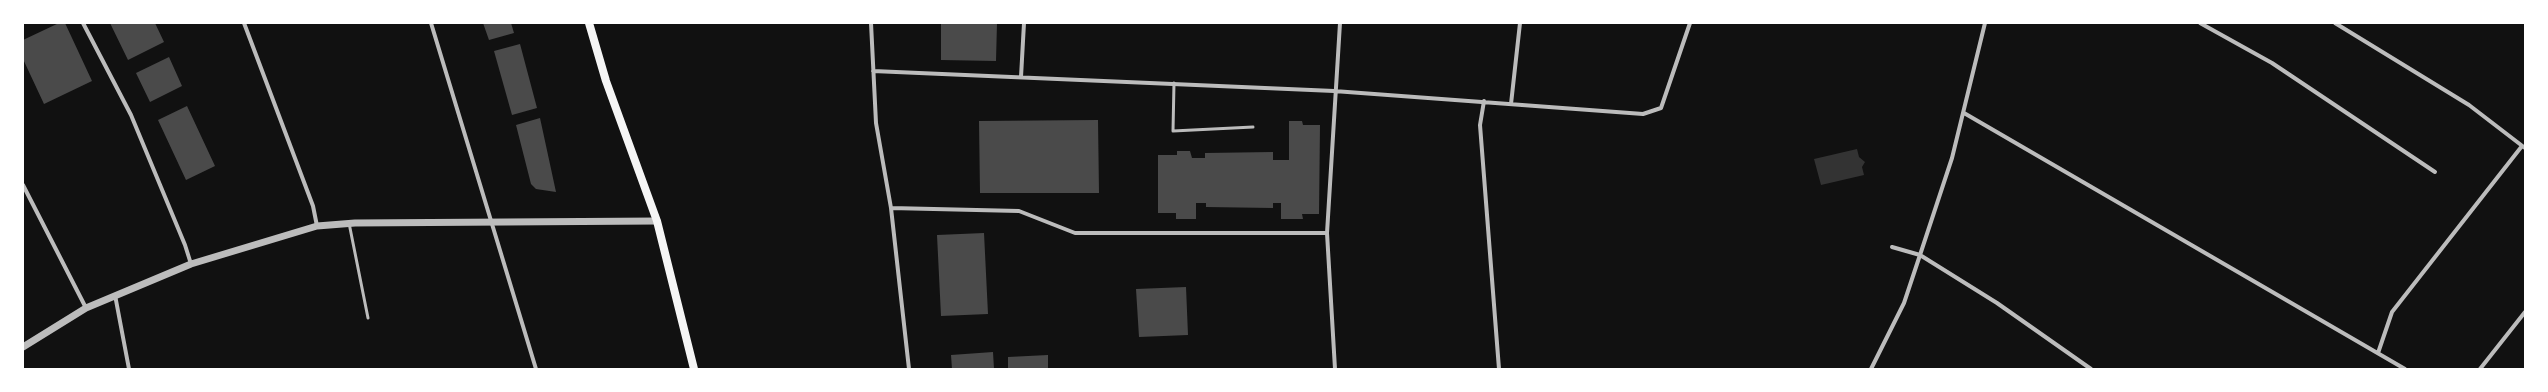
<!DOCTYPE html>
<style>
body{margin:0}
#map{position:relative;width:2548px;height:392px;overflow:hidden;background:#111;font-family:Commissioner,sans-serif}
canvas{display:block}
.frame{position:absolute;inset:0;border:24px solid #fff;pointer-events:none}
</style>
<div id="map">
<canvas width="2548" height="392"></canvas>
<div class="frame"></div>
</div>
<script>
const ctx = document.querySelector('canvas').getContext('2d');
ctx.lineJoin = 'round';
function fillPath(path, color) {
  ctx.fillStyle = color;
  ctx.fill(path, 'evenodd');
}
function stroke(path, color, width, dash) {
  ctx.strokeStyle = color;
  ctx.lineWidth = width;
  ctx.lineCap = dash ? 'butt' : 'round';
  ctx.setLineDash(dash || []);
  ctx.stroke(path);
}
fillPath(new Path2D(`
 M1857 149 1859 157 1865 162 1862 167 1864 175 1821 185 1814 159Z`), '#333');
fillPath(new Path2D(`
 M59 23H65L92 81 44 104 23 59V40Z
 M110 23H155L164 42 128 60Z
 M483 23H511L514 33 489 40Z
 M941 23H997L996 61 941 60Z
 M520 44 537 108 512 115 494 51Z
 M169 57 182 86 150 102 136 73Z
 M187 106 215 166 186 180 158 120Z
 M540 118 556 192 536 189 531 184 516 125Z
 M1098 120 1099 193H980L979 121Z
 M1289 121H1302L1303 125H1320L1319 214H1302L1303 219H1281V203H1273V208L1206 207V203H1196V219H1176V213H1158V155H1177V151H1190L1192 158H1205V153L1273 152V160H1289Z
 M984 233 988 314 941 316 937 235Z
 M1186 287 1188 335 1139 337 1136 289Z
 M993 352 994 369H952L951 355Z
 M1048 355V369H1008V357Z`), '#4a4a4a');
stroke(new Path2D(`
 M1174 83 1173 131 1253 127
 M349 223 368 318`), '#bcbcbc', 3);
stroke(new Path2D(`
 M83 23 131 115 185 245 191 264
 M244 23 313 206 317 226
 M431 23 536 369
 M871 23 876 123 891 208 909 369
 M2200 23 2272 63 2435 172
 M2335 23 2469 105 2525 148
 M873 71 1334 91 1643 114 1661 108 1690 23
 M1021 77 1024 23
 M1484 101 1480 125 1499 369
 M1511 104 1520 23
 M1964 113 2405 369
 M23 185 86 308
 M891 208 1019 211 1075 233H1327
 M1892 247 1920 255 1997 303 2091 369
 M115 295 129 369
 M2378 353 2392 312 2522 146
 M1335 369 1327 233 1340 23
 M1871 369 1904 303 1920 255 1952 158 1985 23
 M2480 369 2525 312`), '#bcbcbc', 4);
stroke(new Path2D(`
 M23 347 86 308 191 264 317 226 355 223 657 221`), '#bcbcbc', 7);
stroke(new Path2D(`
 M589 23 606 81 657 221 694 369`), '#f5f5f5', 8);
</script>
